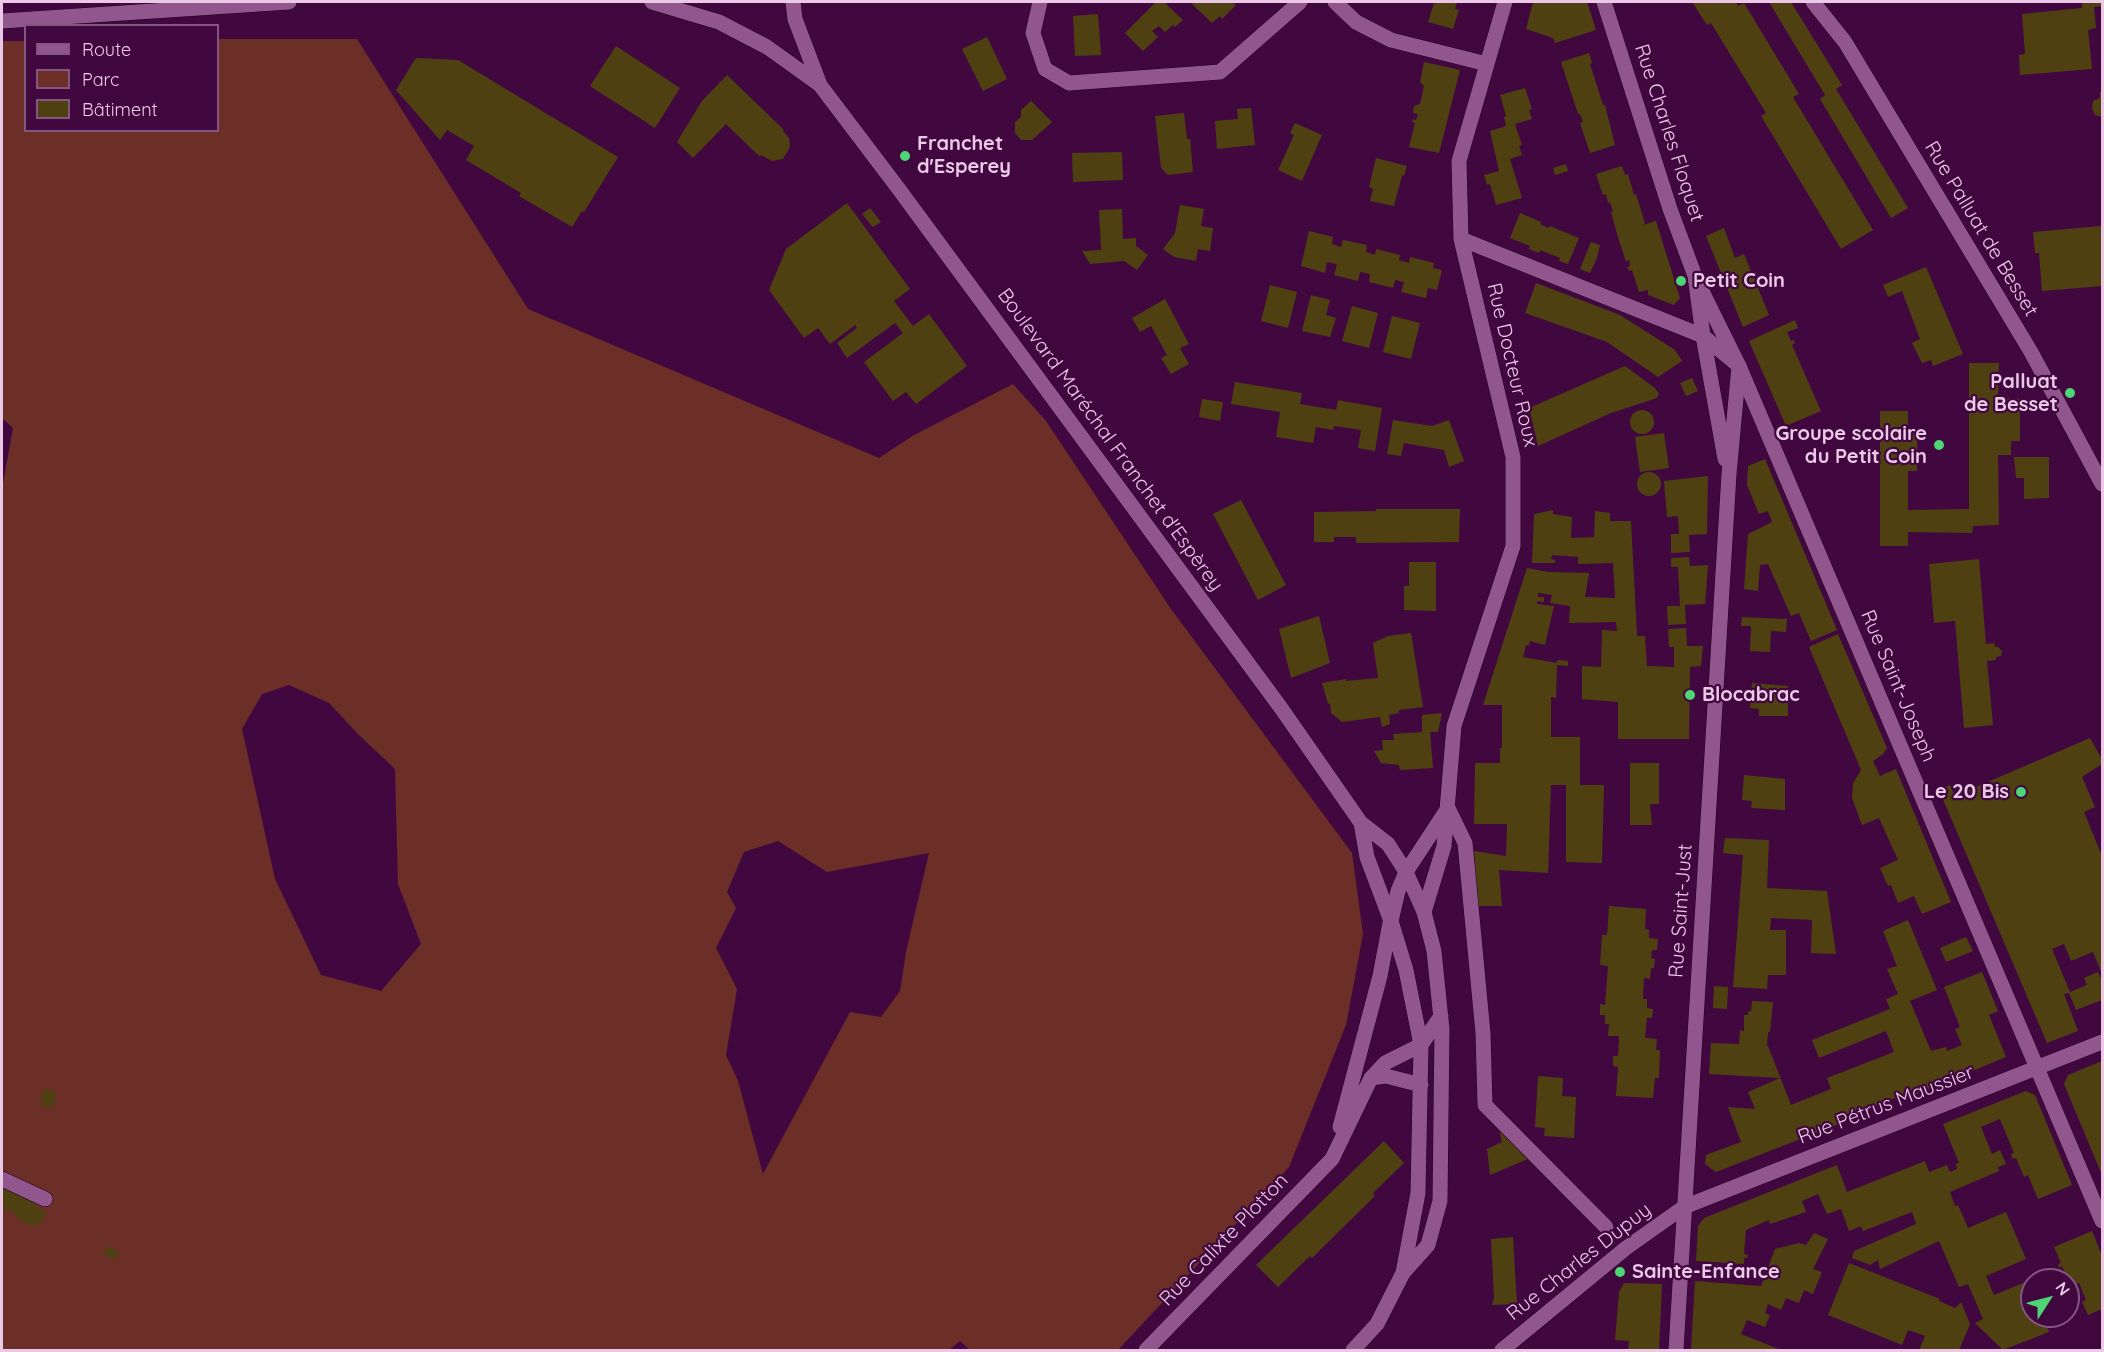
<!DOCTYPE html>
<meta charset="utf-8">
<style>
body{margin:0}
#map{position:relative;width:2104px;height:1352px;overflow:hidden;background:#41083f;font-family:Quicksand,sans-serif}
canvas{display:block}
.frame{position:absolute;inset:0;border:3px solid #eac8e6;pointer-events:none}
.legend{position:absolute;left:24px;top:24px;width:195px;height:108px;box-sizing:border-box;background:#41083f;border:2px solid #855582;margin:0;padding:8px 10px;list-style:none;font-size:18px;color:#eac8e6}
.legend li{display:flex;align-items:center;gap:12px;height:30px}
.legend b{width:30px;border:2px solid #855582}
.north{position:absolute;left:2020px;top:1268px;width:60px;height:60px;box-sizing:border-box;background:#41083f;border:2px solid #855582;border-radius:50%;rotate:54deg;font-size:16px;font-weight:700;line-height:24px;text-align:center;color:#eac8e6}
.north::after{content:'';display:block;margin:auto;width:21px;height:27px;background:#4ed676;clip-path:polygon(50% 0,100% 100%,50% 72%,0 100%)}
</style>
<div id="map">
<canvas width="2104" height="1352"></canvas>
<div class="frame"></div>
<ul class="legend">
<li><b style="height:8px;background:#92568e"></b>Route</li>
<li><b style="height:16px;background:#6c2f27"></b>Parc</li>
<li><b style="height:16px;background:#4f4012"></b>Bâtiment</li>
</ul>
<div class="north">N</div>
</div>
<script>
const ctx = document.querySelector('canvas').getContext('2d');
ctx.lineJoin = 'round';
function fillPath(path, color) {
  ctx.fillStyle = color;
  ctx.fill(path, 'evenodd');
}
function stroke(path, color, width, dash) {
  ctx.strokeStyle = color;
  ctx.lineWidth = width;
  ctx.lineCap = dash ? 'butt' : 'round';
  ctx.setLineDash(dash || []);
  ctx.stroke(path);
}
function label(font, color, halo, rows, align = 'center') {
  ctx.font = font + ' Quicksand,sans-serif';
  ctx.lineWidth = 4.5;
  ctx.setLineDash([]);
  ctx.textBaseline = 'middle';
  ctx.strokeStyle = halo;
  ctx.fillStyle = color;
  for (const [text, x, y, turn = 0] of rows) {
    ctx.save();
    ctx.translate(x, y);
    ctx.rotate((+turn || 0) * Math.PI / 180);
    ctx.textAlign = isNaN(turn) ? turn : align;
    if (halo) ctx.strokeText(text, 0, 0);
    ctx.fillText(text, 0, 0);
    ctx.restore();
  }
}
fillPath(new Path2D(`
 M218 39H357L528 309 879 458 914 435 1013 384 1046 421 1171 609 1352 853 1363 934 1346 1025 1289 1167 1118 1350H970L960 1341 949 1350H2V489L13 428 2 418V41H25L26 130H218ZM289 685 329 703 359 735 395 769 398 884 421 944 381 991 321 975 275 879 242 729 262 694ZM778 841 827 872 929 853 906 952 900 991 881 1017 850 1012 763 1174 738 1081 726 1055 737 989 716 948 736 908 727 892 744 852Z`), '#6c2f27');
fillPath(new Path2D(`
 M1156 2H1164L1183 20 1175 27 1173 25 1165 32 1159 26 1152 31 1158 37 1143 51 1125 33Z
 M1195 2H1234L1233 3 1236 5 1222 19 1220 16 1212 23 1192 4Z
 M1438 2H1457L1455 9 1459 10 1453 29 1428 22 1434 3 1437 4Z
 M1533 2H1587L1596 30 1555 43 1553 38 1526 29Z
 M1692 2H1736L1738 6 1744 3 1799 94 1793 97 1873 230 1841 249 1761 116 1766 113 1711 23 1707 25Z
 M1769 2H1791L1842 85 1836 89 1908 208 1891 218 1820 99 1825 95Z
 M2082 2H2102V6L2094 7 2096 28 2088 30 2092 69 2020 75 2019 55 2025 54 2022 14 2082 8Z
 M1098 14 1101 55 1075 56 1073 16Z
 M987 37 1007 79 983 91 962 49Z
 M616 46 680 88 655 128 590 86Z
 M1589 53 1592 63 1590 64 1603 105H1605L1615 145 1590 153 1580 123 1583 122 1580 114H1578L1561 62Z
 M416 58 458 60 618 157 584 212 582 211 572 227 519 196 521 193 466 160 474 146 447 130 440 140 396 90Z
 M1424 62 1460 70 1439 153 1409 147 1415 123 1412 122 1413 119 1416 120 1418 114 1413 113 1414 106 1420 104 1424 86 1420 82Z
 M727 75 784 130 783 131 789 138 790 147 783 159 772 161 761 155 759 156 726 124 693 158 677 142 702 101Z
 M1525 88 1532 109 1529 110 1532 119 1515 124 1522 145 1519 146 1522 155 1510 159 1522 198 1496 205 1490 184 1487 185 1484 175 1499 171 1490 131 1506 126 1504 117 1506 116 1500 95Z
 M2100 91 2102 93V117L2095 115 2092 109 2093 101 2100 98Z
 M1031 101 1052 122 1032 140H1021L1015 133V122L1021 117V110Z
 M1251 108 1255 145 1217 149 1215 121 1238 119 1237 109Z
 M1184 113 1187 139H1190L1193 172 1168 175 1161 168 1155 116Z
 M1295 123 1322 135 1302 181 1278 170 1294 135 1290 133Z
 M1122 152 1123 180 1073 182 1072 153Z
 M1376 158 1407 166 1404 176 1402 175 1394 206 1370 201 1373 189 1369 187Z
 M1566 164 1568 171 1555 175 1553 168Z
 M1622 166 1625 175 1628 174 1634 195 1636 194 1639 204 1645 223 1643 225 1656 221 1680 298 1674 305 1648 295V290L1639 292 1632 270 1629 271 1627 267 1630 266 1629 260 1626 262 1617 234 1611 212 1613 211 1610 202 1608 203 1606 194 1603 195 1596 174Z
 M847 203 910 289 894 301 913 326 929 314 967 366 916 404 906 392 893 401 864 362 903 333 895 323 847 358 837 343 857 328 855 325 830 344 818 328 804 338 769 290 786 249Z
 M1180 205 1204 209 1201 226 1213 228 1210 251 1198 249 1196 261 1174 257 1163 249 1175 233Z
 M870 208 881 222 873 227 862 214Z
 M1122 209 1123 239 1136 238V246L1148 255 1137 270 1124 261 1090 264 1082 251 1101 250 1099 210Z
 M1520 213 1541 222 1540 224 1548 228 1550 226 1579 238 1568 264 1559 261 1560 258 1540 250 1539 253 1529 249 1530 246 1510 238Z
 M2101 226 2102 286 2042 291 2039 253H2035L2033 232Z
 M1724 228 1735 258 1744 254 1769 315 1743 327 1706 236Z
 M1309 231 1333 237 1332 244 1341 247 1343 240 1367 245 1366 252 1375 255 1376 249 1400 255 1399 260 1409 263 1410 257 1434 263 1433 268 1442 270 1437 290 1428 288 1426 298 1401 292 1404 282 1395 280 1393 288 1369 282 1370 274 1360 272 1358 281 1334 275 1337 264 1327 262 1325 273 1301 266Z
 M1591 242 1600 245 1597 258 1590 273 1580 269Z
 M1926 267 1963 354 1933 366 1931 360 1922 363 1912 343 1920 339 1902 291 1888 297 1883 285Z
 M1536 283 1620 315 1675 350 1682 361 1658 377 1607 342 1525 313Z
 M1270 285 1297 292 1288 328 1261 321Z
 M1311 295 1330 300 1326 315 1336 318 1330 337 1302 331Z
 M1165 299 1189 344 1180 348 1189 364 1171 374 1161 358 1167 355 1151 326 1140 332 1132 318Z
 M1352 306 1378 313 1369 348 1342 341Z
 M1392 316 1420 323 1411 359 1383 352Z
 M1795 320 1798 328 1787 332 1791 341 1794 340 1795 343 1792 345 1821 411 1786 426 1749 341Z
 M1969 363H1999L1998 398 2020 399V441H2011V455H1998L1999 525 1973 526 1972 533 1908 532V546H1880V411H1908V431L1917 430V471H1908V510L1969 509Z
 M1625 366 1655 388 1659 394 1657 398 1611 413 1538 446 1529 408Z
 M1692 378 1698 391 1686 396 1680 383Z
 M1235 382 1302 393 1300 404 1336 410 1338 400 1382 408 1375 451 1358 448 1361 430 1334 426 1333 430 1316 427 1313 443 1276 437 1280 412 1231 404Z
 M1202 399 1223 402 1220 421 1199 417Z
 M1630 422a12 12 0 1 1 24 0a12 12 0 1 1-24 0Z
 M1393 420 1432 426 1449 420 1464 461 1449 467 1444 450 1404 443 1401 456 1387 454Z
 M1664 433 1669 468 1640 472 1635 437Z
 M2014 457H2049V498L2024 499V478H2016Z
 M1765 459 1837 630 1811 641 1799 613 1791 616 1768 564 1760 565 1758 591 1744 589 1748 534 1772 522 1768 511 1759 514 1747 485 1748 466Z
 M1637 484a12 12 0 1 1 24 0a12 12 0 1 1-24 0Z
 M1708 476 1707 534 1689 535 1690 552 1671 553V534H1679L1678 516 1667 517 1664 481Z
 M1241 500 1286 585 1258 600 1213 514Z
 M1376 509H1460L1459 542 1356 543V537H1334V542H1314V512L1376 511Z
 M1553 510V514L1572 517 1571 538 1594 537 1595 511 1610 513V521H1631L1637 636H1645L1647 666 1674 667V647H1669L1668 629 1686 628 1687 646H1703L1701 666 1690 667 1689 739H1618V702L1582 699V666L1601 667 1602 630 1617 631 1616 622 1569 623 1570 606 1550 603 1552 595 1538 593V597H1544V602L1537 601V604L1554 606 1545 645 1530 641 1529 646 1526 645 1523 657 1557 663V660L1568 661V666L1557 665 1556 698 1551 697V737H1580V785H1604L1602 863 1566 862V785H1551L1548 873 1499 870 1502 906H1476L1474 851 1506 856 1507 824H1474L1475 763H1500V748H1502V705H1483L1527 568 1548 572 1589 573 1585 597 1615 598 1613 563 1578 564V557L1552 555 1551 559 1555 560V563H1532L1534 514Z
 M1689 557 1690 566 1708 565 1705 604 1685 605 1686 624 1668 625 1667 606H1680L1678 567H1671V558Z
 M1979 559 1986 644 1994 643 1995 647H1998L2002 651 2001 656 1996 657V660L1987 661 1993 725 1964 728 1955 621 1934 623 1929 564Z
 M1409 562H1436V611L1404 610V586H1409Z
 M1319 616 1330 663 1291 678 1279 629Z
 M1742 617 1784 619 1787 618 1786 632 1771 631 1770 652 1750 651 1751 626H1741Z
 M1411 633 1423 707 1399 710V713L1389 715 1390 724 1382 727 1380 717 1342 722 1331 713 1330 703 1328 704 1322 683 1346 679V681L1378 678 1373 643 1388 636Z
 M1838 634 1887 748 1883 754 1873 761 1880 776 1896 769 1951 902 1922 914 1914 896 1898 903 1891 885 1888 886 1880 868 1898 860 1879 818 1862 825 1852 798 1853 783 1861 770 1809 647Z
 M1752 683 1788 686V716H1759V709L1750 708Z
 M1442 713 1438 732H1430L1433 768 1400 770 1399 765 1381 763 1374 751 1383 750 1382 740H1394L1393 734 1422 732V715Z
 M2090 738 2102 759V764L2082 777 2095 807 2084 812 2102 856V974L2093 952 2071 961 2064 944 2052 949 2070 992 2087 985 2084 978 2098 972 2102 980V1000L2076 1010 2069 993 2064 994 2078 1031 2047 1043 1939 790 1950 785 1955 796Z
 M1630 763H1659V804H1650L1652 825H1630Z
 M1744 775 1785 779V810L1751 808 1752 801 1742 800Z
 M1725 838 1769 840 1767 888 1827 891 1836 954 1811 953 1812 920 1771 918 1770 930H1786V975H1768L1767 989 1733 987 1743 855 1723 853Z
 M1609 906 1646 909 1645 929 1649 930V938L1658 939 1657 950H1652L1651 958 1655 959 1654 968H1651L1650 979 1644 978 1643 999H1647V1008L1653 1009 1652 1018H1647L1645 1038 1657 1039 1656 1050H1660L1659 1078H1655L1653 1098 1616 1096 1618 1067 1613 1066V1056H1618L1619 1036H1608L1609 1024H1605V1015H1600V1004L1605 1005 1608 966 1600 965 1602 935H1607Z
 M1908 920 1937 990 1910 1001 1931 1051 1946 1047 1947 1051 1962 1045 1955 1029 1960 1027 1944 987 1982 972 1998 1011 1989 1015 2006 1057 1912 1096 1910 1092 1843 1119 1844 1122 1716 1172 1705 1164 1706 1155 1741 1142 1728 1107 1755 1109 1748 1092 1780 1078 1709 1074 1711 1043 1739 1044 1740 1030 1744 1031V1015H1748V1011H1751L1752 1001 1773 1002 1770 1032H1768L1767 1046H1768L1791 1105 1831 1089 1827 1078 1894 1052 1886 1031 1819 1058 1812 1040 1890 1009 1886 999 1898 994 1887 969 1897 966 1883 931Z
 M1966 937 1973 951 1946 962 1940 948Z
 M1714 986 1728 987 1727 1009 1713 1008Z
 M2102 1061V1175L2064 1084 2068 1075Z
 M1538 1076 1563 1078 1562 1096 1576 1097 1574 1138 1544 1136 1545 1128 1535 1127Z
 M43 1089 56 1091 54 1107 41 1106Z
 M2026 1091 2035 1095 2072 1185 2038 1199 2028 1175 2024 1177 2016 1158 2013 1159 2011 1154 2014 1153 2000 1119 1981 1127 1992 1154 2000 1150 2006 1164 1998 1167 1999 1171 1950 1192 1955 1206 1958 1205 1968 1228 2006 1212 2026 1259 1986 1276 1994 1295 2057 1269 2062 1280H2032V1316H2043L2049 1332 2003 1350 1975 1323 1983 1319 1968 1284 1959 1287 1939 1241 1880 1269 1878 1260 1870 1265 1852 1258 1854 1251 1916 1224 1912 1212 1863 1231 1861 1226 1849 1231 1841 1209 1827 1214 1818 1194 1802 1201 1806 1212 1770 1224 1769 1220 1746 1230 1744 1254 1748 1255 1747 1258H1744V1264L1696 1261 1698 1226 1704 1218 1837 1165 1847 1192 1925 1161 1929 1172 1947 1165 1950 1172 1957 1169 1956 1164 1959 1163 1943 1124Z
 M1499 1129 1528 1159 1490 1175 1487 1149 1502 1142Z
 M1384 1141 1404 1163 1373 1193 1375 1196 1312 1258 1310 1256 1278 1287 1256 1265Z
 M2 1185 38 1201 36 1207 47 1213 42 1222 33 1226 19 1220 16 1214 4 1209 2 1215Z
 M2092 1231 2102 1256V1309L2088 1315 2082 1302 2086 1300 2079 1283 2073 1285 2071 1282H2069L2062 1266 2059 1268 2058 1264 2061 1263 2054 1247Z
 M1814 1233 1828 1239 1813 1269 1822 1272 1813 1294 1804 1290 1799 1303 1786 1298 1781 1310 1768 1304 1765 1313 1770 1315 1765 1327 1747 1320 1741 1334 1781 1350H1691L1695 1281 1761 1286 1775 1249 1799 1243 1806 1245Z
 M1513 1237 1517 1304 1492 1305 1494 1298 1491 1239Z
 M108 1246 120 1253 115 1260 103 1254Z
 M1849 1263 1940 1299 1939 1301 1955 1308 1961 1302 1970 1324 1959 1350H1919L1925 1336 1908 1330 1902 1345 1828 1315Z
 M1624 1283 1662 1284 1659 1350H1628L1629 1341 1615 1340 1619 1292Z`), '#4f4012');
const street = new Path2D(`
 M1040 2 1033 33 1045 69 1069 83 1220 72 1300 2
 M1335 2 1356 22 1391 40 1487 64
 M1461 239 1703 336 1725 459
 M1448 808 1465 843 1483 1033 1485 1105 1606 1227
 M1424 912 1444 846 1454 726 1513 546V457L1461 239 1459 161 1505 2
 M1391 921 1398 891 1406 872 1446 811
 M2 1179 45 1199
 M1502 1350 1626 1248 1684 1207 2102 1042
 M1676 1350 1729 474 1739 366 1696 279`);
const secondary = new Path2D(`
 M652 2 719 22 767 47 820 85
 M793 2 795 19 820 85 898 188 1281 708 1361 823 1388 844 1406 872 1424 912 1434 951 1442 1029 1440 1201 1428 1245 1403 1273 1377 1324 1353 1350
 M1604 2 1670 209 1695 276 1703 336 1739 366 2102 1221
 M1813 2 1845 42 2031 352 2102 484
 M2 21 289 2
 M1361 823 1367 857 1391 921 1406 970 1421 1045 1418 1193 1403 1273
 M1371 1078 1385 1063 1421 1045 1441 1016
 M1340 1127 1380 976 1390 923
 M1146 1350 1332 1159 1371 1078 1386 1076 1421 1085`);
stroke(street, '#220021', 16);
stroke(secondary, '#220021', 16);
stroke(street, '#92568e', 15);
stroke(secondary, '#92568e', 15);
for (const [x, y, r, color] of [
 [905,156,6,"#4ed676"],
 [1681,281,6,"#4ed676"],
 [2070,393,6,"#4ed676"],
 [1939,445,6,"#4ed676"],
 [1690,695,6,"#4ed676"],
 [2021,792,6,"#4ed676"],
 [1620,1272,6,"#4ed676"]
]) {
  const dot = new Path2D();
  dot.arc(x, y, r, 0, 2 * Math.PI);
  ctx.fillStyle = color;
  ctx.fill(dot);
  stroke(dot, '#41083f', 2);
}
label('20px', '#eac8e6', '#41083f', [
 ["Rue Charles Floquet",1669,133,72],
 ["Rue Palluat de Besset",1981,229,59],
 ["Rue Docteur Roux",1512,365,77],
 ["Boulevard Maréchal Franchet d'Espèrey",1110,440,54],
 ["Rue Saint-Joseph",1898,686,67],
 ["Rue Saint-Just",1681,911,-86],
 ["Rue Pétrus Maussier",1886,1105,-21],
 ["Rue Calixte Plotton",1224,1240,-46],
 ["Rue Charles Dupuy",1579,1262,-38]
]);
label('bold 20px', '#eac8e6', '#41083f', [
 ["Franchet",917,144],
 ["d'Esperey",917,167],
 ["Petit Coin",1693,281],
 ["Palluat",2058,382,"right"],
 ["de Besset",2058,405,"right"],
 ["Groupe scolaire",1927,434,"right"],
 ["du Petit Coin",1927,457,"right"],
 ["Blocabrac",1702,695],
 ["Le 20 Bis",2009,792,"right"],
 ["Sainte-Enfance",1632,1272]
], 'left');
</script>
